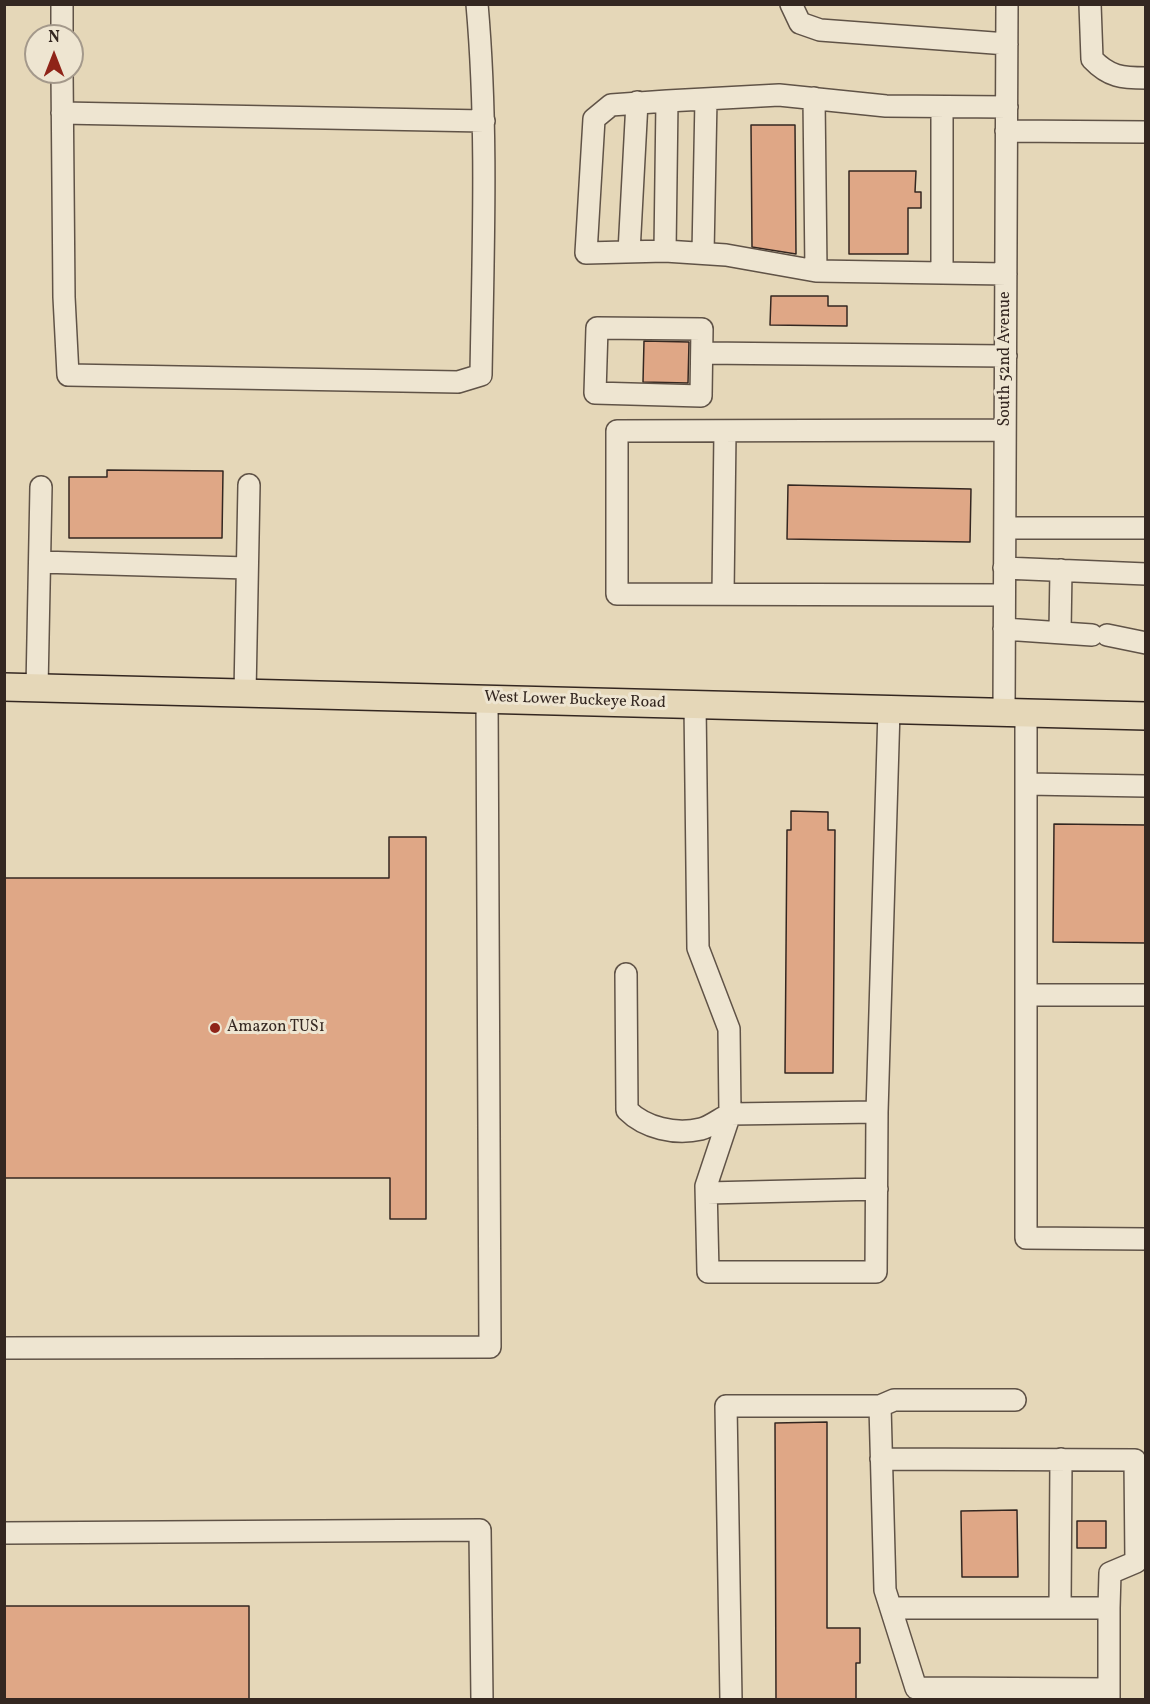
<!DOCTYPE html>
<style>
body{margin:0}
#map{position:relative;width:1150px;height:1704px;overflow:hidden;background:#e5d7b8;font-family:Vollkorn,serif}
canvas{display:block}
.frame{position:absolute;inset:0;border:6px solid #342721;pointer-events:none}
.north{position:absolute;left:24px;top:24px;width:60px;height:60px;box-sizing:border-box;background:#eee5d1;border:2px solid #a4998b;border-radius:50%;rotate:0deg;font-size:16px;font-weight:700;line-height:24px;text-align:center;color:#342721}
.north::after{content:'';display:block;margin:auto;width:21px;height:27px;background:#8f2418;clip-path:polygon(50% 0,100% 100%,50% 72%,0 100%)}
</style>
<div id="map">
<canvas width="1150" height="1704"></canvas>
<div class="frame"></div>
<div class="north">N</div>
</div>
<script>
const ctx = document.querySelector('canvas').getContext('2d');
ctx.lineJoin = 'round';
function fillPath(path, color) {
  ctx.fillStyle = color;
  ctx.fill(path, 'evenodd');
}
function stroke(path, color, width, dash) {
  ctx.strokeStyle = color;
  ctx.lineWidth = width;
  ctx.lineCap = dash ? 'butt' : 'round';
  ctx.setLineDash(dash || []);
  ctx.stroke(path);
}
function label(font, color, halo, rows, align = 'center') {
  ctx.font = font + ' Vollkorn,serif';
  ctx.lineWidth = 6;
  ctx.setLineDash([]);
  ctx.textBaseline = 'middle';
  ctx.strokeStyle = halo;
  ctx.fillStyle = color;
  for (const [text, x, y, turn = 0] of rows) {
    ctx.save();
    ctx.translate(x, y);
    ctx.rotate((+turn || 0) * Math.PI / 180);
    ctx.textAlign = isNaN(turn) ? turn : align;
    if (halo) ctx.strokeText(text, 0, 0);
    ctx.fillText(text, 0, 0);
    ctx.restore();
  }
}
const building = new Path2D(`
 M751 125H795L796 254 752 247Z
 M849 171H916L915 192H921V208H908V254H849Z
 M771 296H828V306H847V326L770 325Z
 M644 341 689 342 688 383 643 382Z
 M107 470 223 471 222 538H69V477H107Z
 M788 485 971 489 970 542 787 539Z
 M791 811 828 812V830H835L833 1073H785L787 830H791Z
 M1054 824 1146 825V943L1053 942Z
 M389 837H426V1219H390V1178H4V878H389Z
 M827 1422V1628H860V1663H856V1700H776L775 1423Z
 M1017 1510 1018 1577H962L961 1511Z
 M1077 1521H1106V1548H1077Z
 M4 1606H249V1700H4Z`);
fillPath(building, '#dfa786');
stroke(building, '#342721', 1.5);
const minor = new Path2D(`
 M62 4V36
 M791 4 800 23 820 30 1007 44
 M1090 4 1092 59C1109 77 1122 78 1146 78
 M62 72 64 297 68 375 458 382 481 375C483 251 488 128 477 4
 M814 98 816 271
 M62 113 484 121
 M1006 131 1146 132
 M665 251 586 253 594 119 611 105 667 101
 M629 252 637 102
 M703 253 706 99
 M942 273V107
 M1006 274 816 271 726 255 665 251 667 101 779 95 886 106 1007 107
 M597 328 702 329 701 396 595 393Z
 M702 353 1006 356
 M1005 528H1146
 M40 562 247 568
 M1004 568 1146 574
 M723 594 725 432
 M1004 595 617 594V431L1005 430
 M1004 629 1092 635
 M1060 632 1061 570
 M1107 635 1146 643
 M37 688 41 487
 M245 693 249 485
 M695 704 698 948 729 1029 730 1114 877 1112 889 710
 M1004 713 1007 4
 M1026 714V1238L1146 1239
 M1027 784 1146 786
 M626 974 627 1110C645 1128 675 1135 701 1129 710 1127 721 1118 730 1114L706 1186 708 1272H876L877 1112
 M1027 995H1146
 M707 1193 877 1189
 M4 1348 490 1347 487 698
 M880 1406 894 1400H1015
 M881 1459 1135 1460 1136 1562 1110 1573 1109 1608
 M4 1533 480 1530 482 1700
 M891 1608H1109V1689
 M1060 1608 1061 1459
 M731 1700 726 1406H880L885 1590 916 1688 1109 1689V1700`);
const major = new Path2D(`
 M4 687 1146 716`);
stroke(minor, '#605347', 24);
stroke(major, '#342721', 30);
stroke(minor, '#eee5d1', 21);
stroke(major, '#e5d7b8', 27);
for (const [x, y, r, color] of [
 [215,1028,6,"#8f2418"]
]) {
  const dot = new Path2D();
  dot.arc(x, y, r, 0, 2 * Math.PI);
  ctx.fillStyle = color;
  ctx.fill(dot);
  stroke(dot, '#eee5d1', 2);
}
label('16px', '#342721', '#eee5d1', [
 ["South 52nd Avenue",1006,359,-90],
 ["West Lower Buckeye Road",575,701,2]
]);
label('16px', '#342721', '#eee5d1', [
 ["Amazon TUS1",227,1028]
], 'left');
</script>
